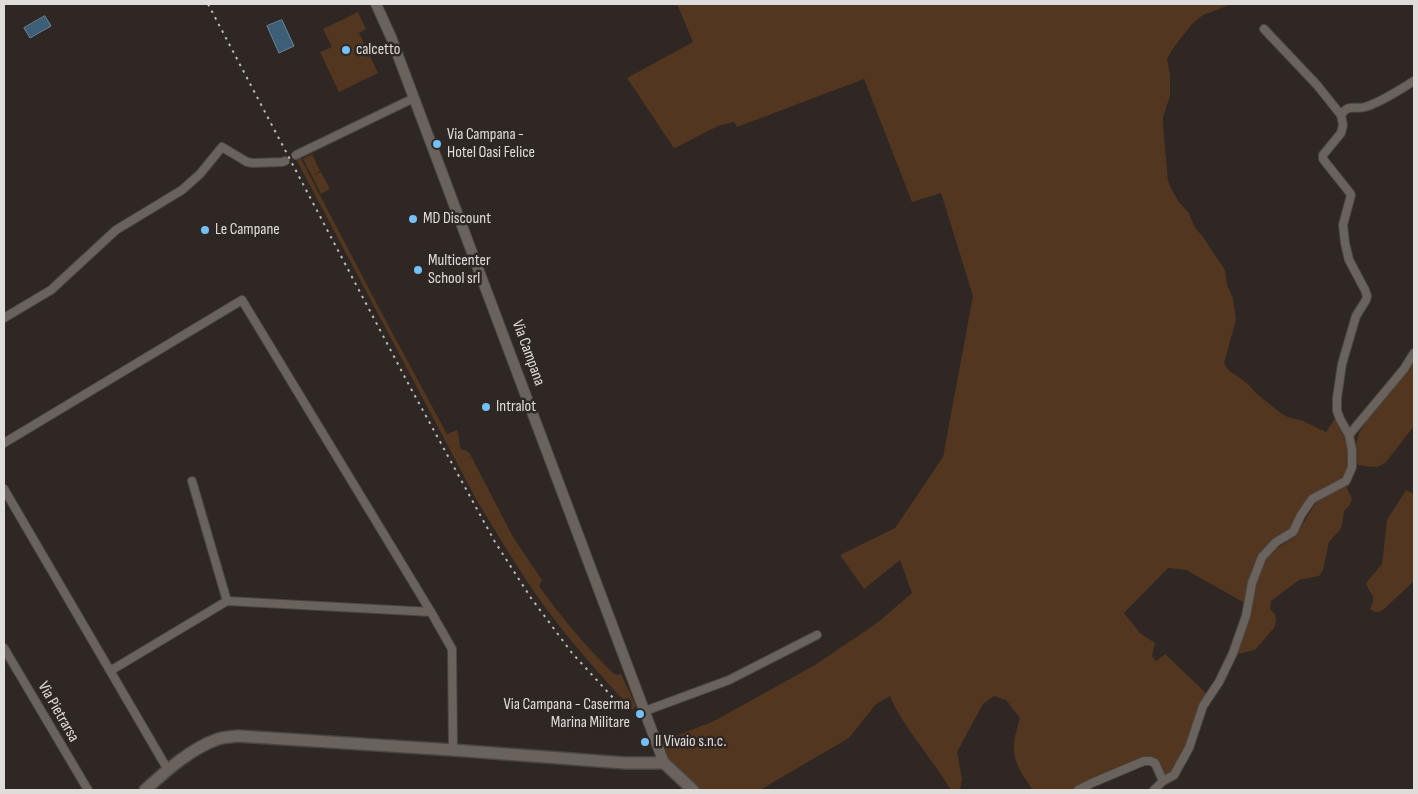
<!DOCTYPE html>
<style>
body{margin:0}
#map{position:relative;width:1418px;height:794px;overflow:hidden;background:#2e2723;font-family:"Sofia Sans Condensed",sans-serif}
canvas{display:block}
.frame{position:absolute;inset:0;border:5px solid #e0dcd9;pointer-events:none}
</style>
<div id="map">
<canvas width="1418" height="794"></canvas>
<div class="frame"></div>
</div>
<script>
const ctx = document.querySelector('canvas').getContext('2d');
ctx.lineJoin = 'round';
function fillPath(path, color) {
  ctx.fillStyle = color;
  ctx.fill(path, 'evenodd');
}
function stroke(path, color, width, dash) {
  ctx.strokeStyle = color;
  ctx.lineWidth = width;
  ctx.lineCap = dash ? 'butt' : 'round';
  ctx.setLineDash(dash || []);
  ctx.stroke(path);
}
function label(font, color, halo, rows, align = 'center') {
  ctx.font = font + ' "Sofia Sans Condensed",sans-serif';
  ctx.lineWidth = 5;
  ctx.setLineDash([]);
  ctx.textBaseline = 'middle';
  ctx.strokeStyle = halo;
  ctx.fillStyle = color;
  for (const [text, x, y, turn = 0] of rows) {
    ctx.save();
    ctx.translate(x, y);
    ctx.rotate((+turn || 0) * Math.PI / 180);
    ctx.textAlign = isNaN(turn) ? turn : align;
    if (halo) ctx.strokeText(text, 0, 0);
    ctx.fillText(text, 0, 0);
    ctx.restore();
  }
}
fillPath(new Path2D(`
 M677 4H1227V6L1203 15 1192 24 1174 47 1167 59 1170 74V96L1163 117V125L1168 181 1171 188 1178 201 1189 213 1194 226 1203 237 1225 270 1227 285 1233 298 1236 320 1224 363 1228 370 1247 383 1257 394 1282 414 1288 417 1303 421 1326 432 1335 419 1346 441 1349 456 1347 471 1342 480 1313 495 1292 530 1271 542 1260 552 1250 581 1245 603 1186 570 1168 568 1124 613 1140 633 1155 643 1152 656 1156 661 1165 654 1207 694 1186 749 1173 773 1166 778 1162 768 1153 759 1076 790H1033C1023 776 1012 761 1014 742 1015 734 1018 726 1020 718L1006 700 994 696 983 704 957 752 962 779 960 790H951C944 779 937 768 929 758 914 736 900 720 890 696L876 704 849 738 760 790H697L667 761 660 742 714 721 815 665 877 623 912 593 900 560 864 589 840 555 895 528 943 457 973 296 941 193 912 202 864 79 737 127 734 122 718 126 675 148 673 147 627 78 693 42Z
 M358 12 366 29 359 33 378 73 339 92 320 52 332 47 323 29Z
 M312 154 320 171 312 176 303 159Z
 M300 157 380 310 447 434 457 430C460 436 458 442 461 449L467 451 470 454 513 537 542 580 539 586C561 617 586 647 614 674L617 675 621 674 636 706 632 710C599 673 565 636 537 596 515 564 496 532 476 499L296 159Z
 M321 172 330 189 321 194 312 176Z
 M1414 362V426L1386 462C1376 470 1370 466 1358 465L1356 460V444L1359 433 1367 420Z
 M1346 486 1352 499 1349 506 1344 511 1342 525 1339 531 1329 542 1323 570 1319 576 1299 580 1271 601 1270 609 1275 614 1276 621 1274 628 1255 650 1238 654 1247 622 1258 578 1266 558 1271 552 1295 537 1315 504 1317 501Z
 M1406 490 1414 494V581L1383 610C1378 613 1375 613 1370 609 1378 595 1370 596 1366 583L1382 564 1387 520Z`), '#52361f');
const water = new Path2D(`
 M45 16 51 26 30 38 24 28Z
 M282 20 294 46 279 53 267 26Z`);
fillPath(water, '#3c5e76');
stroke(water, '#6d8494', 1);
const minor = new Path2D(`
 M1341 115C1349 103 1354 110 1365 107 1382 102 1399 90 1414 81
 M296 155 414 98
 M4 318 51 290 116 230 182 190 200 174 222 147 247 162 253 163 282 162 285 161
 M1349 435 1404 369 1414 353
 M4 443 242 300 431 612 452 649 453 750
 M4 489 168 770
 M227 601 431 612
 M4 648 88 790
 M110 671 227 601 192 481
 M645 711 729 680 817 635
 M1078 790 1092 783 1144 761H1150L1155 763 1163 781
 M1154 790 1163 781 1174 775 1189 748 1203 706 1219 682 1233 653 1246 616 1252 583 1262 557 1276 542 1293 532 1301 515 1312 499 1346 481 1352 467V450L1349 435 1340 419 1337 411V398L1342 364 1356 316 1366 300 1367 296 1365 290 1349 260 1345 243 1343 225 1351 195 1350 193 1323 159V155L1341 133 1343 125 1341 115 1317 85 1264 29`);
const tertiary = new Path2D(`
 M376 4 391 37 664 763`);
const secondary = new Path2D(`
 M145 790C167 770 190 749 218 739 224 737 231 737 238 736L453 750 625 763H664L693 790`);
stroke(minor, '#4b4541', 10);
stroke(tertiary, '#4b4541', 12);
stroke(secondary, '#4b4541', 14);
stroke(minor, '#6a635d', 8);
stroke(tertiary, '#6a635d', 10);
stroke(secondary, '#6a635d', 11);
stroke(new Path2D(`
 M208 4 409 385 495 542 531 598 572 653 626 712`), '#bfbbb8', 2, [2.5, 5]);
for (const [x, y, r, color] of [
 [346,50,5,"#73c1f6"],
 [437,144,5,"#73c1f6"],
 [413,219,5,"#73c1f6"],
 [205,230,5,"#73c1f6"],
 [418,270,5,"#73c1f6"],
 [486,407,5,"#73c1f6"],
 [640,714,5,"#73c1f6"],
 [645,742,5,"#73c1f6"]
]) {
  const dot = new Path2D();
  dot.arc(x, y, r, 0, 2 * Math.PI);
  ctx.fillStyle = color;
  ctx.fill(dot);
  stroke(dot, '#2e2723', 2);
}
label('16px', '#e0dcd9', '#2e2723', [
 ["calcetto",356,50],
 ["Via Campana -",447,135],
 ["Hotel Oasi Felice",447,153],
 ["MD Discount",423,219],
 ["Le Campane",215,230],
 ["Multicenter",428,261],
 ["School srl",428,279],
 ["Intralot",496,407],
 ["Via Campana - Caserma",630,705,"right"],
 ["Marina Militare",630,723,"right"],
 ["Il Vivaio s.n.c.",655,742]
], 'left');
label('16px', '#e0dcd9', '#2e2723', [
 ["Via Campana",528,353,70],
 ["Via Pietrarsa",58,712,60]
]);
</script>
